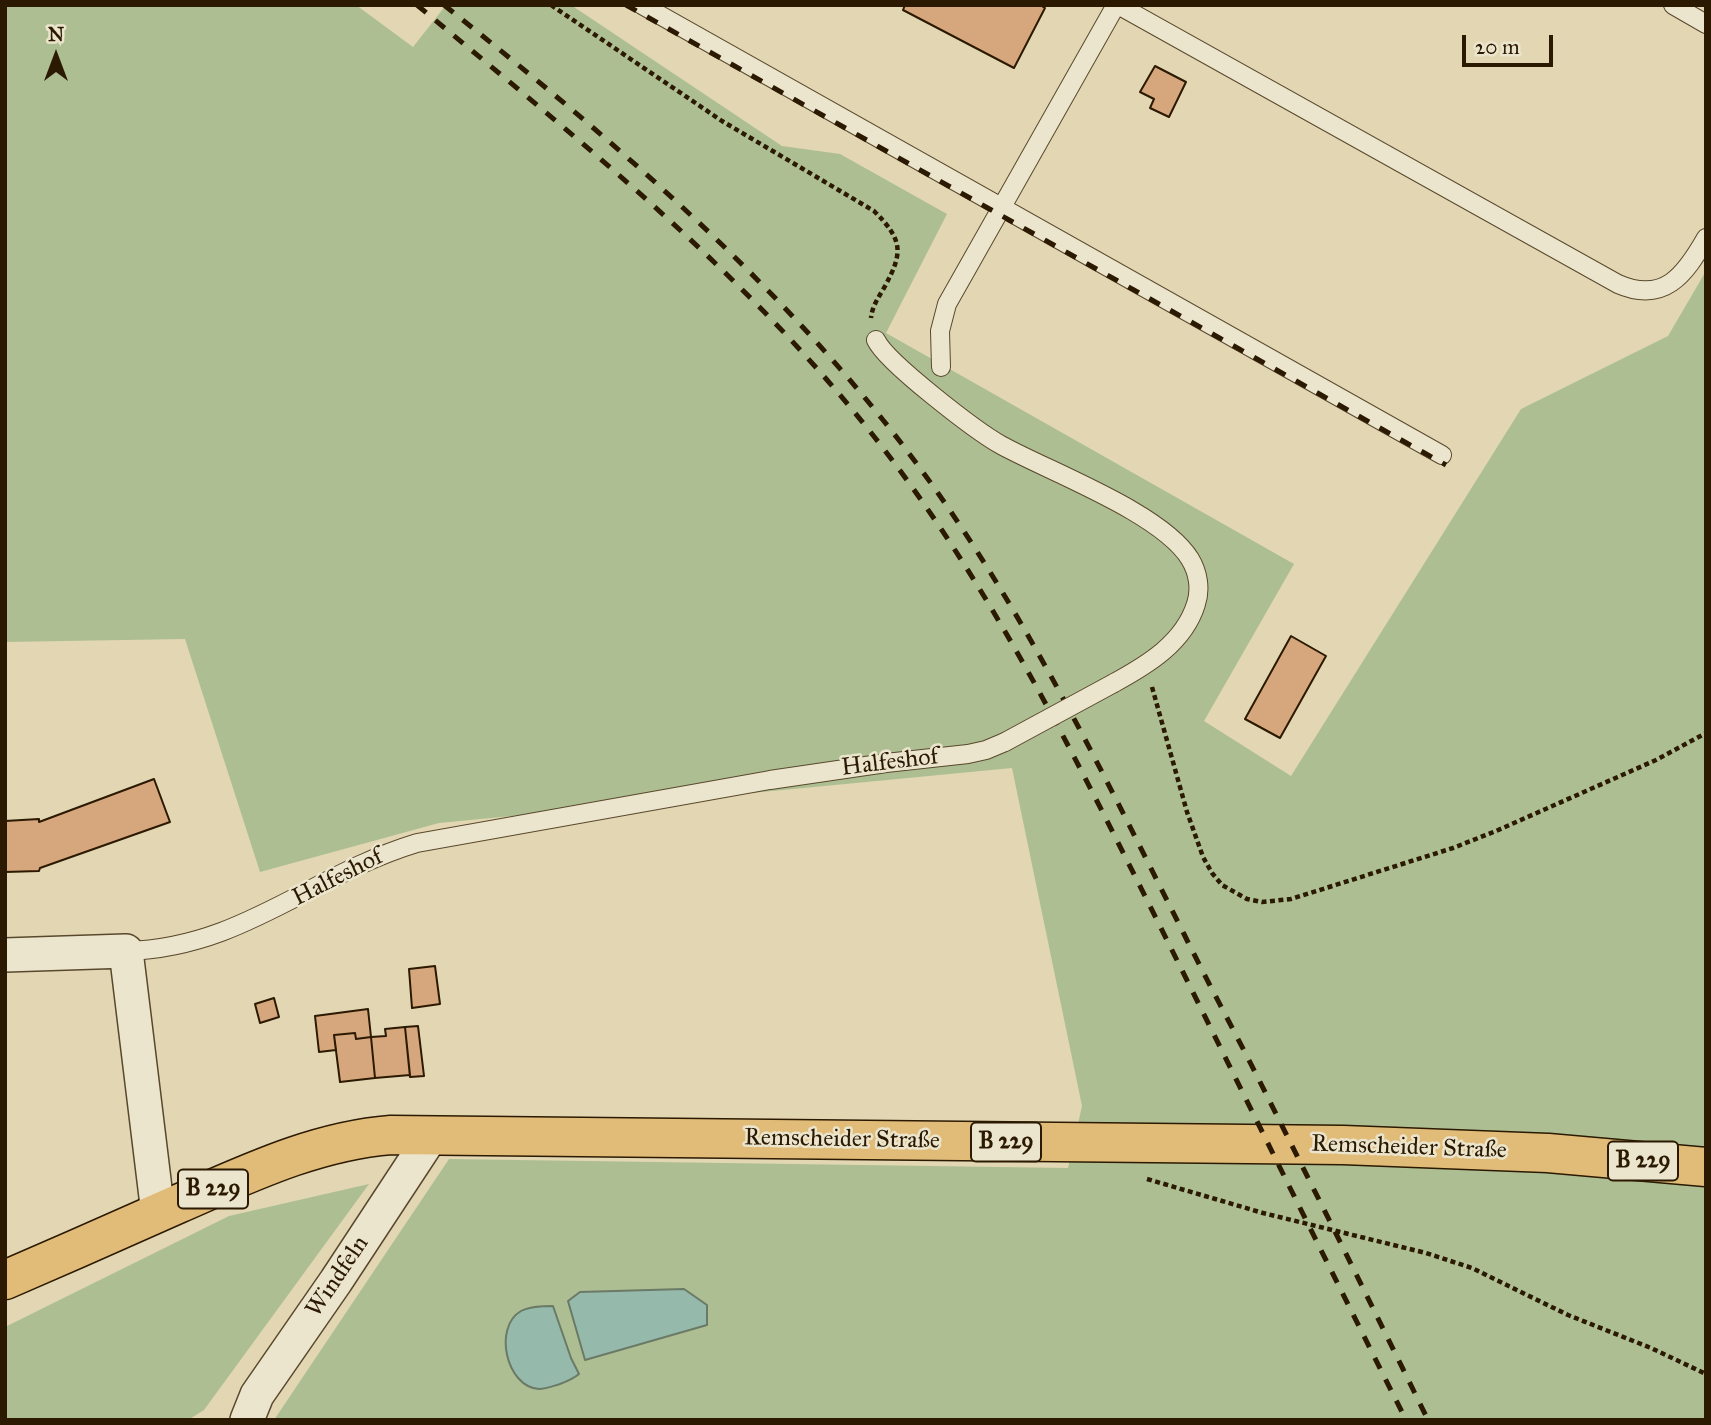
<!DOCTYPE html>
<meta charset="utf-8">
<style>
body{margin:0}
#map{position:relative;width:1711px;height:1425px;overflow:hidden;background:#e2d7b2;font-family:"IM FELL Great Primer",serif}
canvas{display:block}
.frame{position:absolute;inset:0;border:7px solid #2b1901;pointer-events:none}
.north{position:absolute;left:21px;top:21px;width:70px;height:70px;-webkit-text-stroke:5px #ece5cd;paint-order:stroke;rotate:0deg;font-size:19px;font-weight:700;line-height:28px;text-align:center;color:#2b1901}
.north::after{content:'';display:block;margin:auto;width:24px;height:32px;background:#2b1901;clip-path:polygon(50% 0,100% 100%,50% 72%,0 100%)}
.scale{position:absolute;left:1462px;top:35px;width:91px;height:32px;box-sizing:border-box;border:4px solid #2b1901;border-top:0;padding-left:9px;font-size:21px;line-height:24px;white-space:nowrap;color:#2b1901;-webkit-text-stroke:5px #ece5cd;paint-order:stroke}
</style>
<div id="map">
<canvas width="1711" height="1425"></canvas>
<div class="frame"></div>
<div class="north">N</div>
<div class="scale">20 m</div>
</div>
<script>
const ctx = document.querySelector('canvas').getContext('2d');
ctx.lineJoin = 'round';
function fillPath(path, color) {
  ctx.fillStyle = color;
  ctx.fill(path, 'evenodd');
}
function stroke(path, color, width, dash) {
  ctx.strokeStyle = color;
  ctx.lineWidth = width;
  ctx.lineCap = dash ? 'butt' : 'round';
  ctx.setLineDash(dash || []);
  ctx.stroke(path);
}
function label(font, color, halo, rows, align = 'center') {
  ctx.font = font + ' "IM FELL Great Primer",serif';
  ctx.lineWidth = 5;
  ctx.setLineDash([]);
  ctx.textBaseline = 'middle';
  ctx.strokeStyle = halo;
  ctx.fillStyle = color;
  for (const [text, x, y, turn = 0] of rows) {
    ctx.save();
    ctx.translate(x, y);
    ctx.rotate((+turn || 0) * Math.PI / 180);
    ctx.textAlign = isNaN(turn) ? turn : align;
    if (halo) ctx.strokeText(text, 0, 0);
    ctx.fillText(text, 0, 0);
    ctx.restore();
  }
}
fillPath(new Path2D(`
 M5 5H356L413 47 446 5H571L782 146 840 154 947 214 886 333 1294 564 1204 721 1291 776 1521 409 1668 336 1706 271V1420H274L449 1159 1068 1168 1082 1106 1012 768 439 823 260 872 185 639 5 642ZM506 1350 571 1358 579 1374C560 1389 529 1397 514 1372 510 1366 508 1357 506 1350Z
 M369 1184 204 1410 188 1420H5V1327L229 1216Z`), '#adbf92');
const water = new Path2D(`
 M684 1289 707 1305V1325L585 1360 568 1301 580 1292Z
 M553 1306 571 1358 579 1374C573 1379 568 1381 560 1384 553 1386 546 1389 539 1389 506 1387 493 1327 521 1311 530 1306 543 1306 553 1306Z`);
fillPath(water, '#95baab');
stroke(water, '#6b7a67', 2);
const building = new Path2D(`
 M905 5H1040L1045 8 1014 68 903 10Z
 M1155 66 1186 82 1169 117 1150 108 1154 99 1140 92Z
 M1291 636 1326 656 1280 738 1245 719Z
 M154 779 170 822 40 868 39 871 5 872V821L39 819V822Z
 M435 966 440 1004 412 1008 409 969Z
 M274 998 279 1017 260 1023 255 1004Z
 M368 1009 371 1037 356 1039 355 1033 334 1035 336 1050 319 1052 315 1016Z
 M418 1026 424 1076 410 1077 405 1027Z
 M405 1027 410 1075 375 1078 371 1037 386 1036 385 1029Z
 M355 1033 356 1039 371 1037 375 1078 340 1082 334 1035Z`);
fillPath(building, '#d6a67d');
stroke(building, '#2b1901', 2);
const service = new Path2D(`
 M642 5 1442 455
 M1118 5 1618 284C1664 304 1685 275 1706 238
 M1673 5 1706 24
 M876 340C886 362 976 431 1001 445 1050 472 1162 513 1190 559 1198 572 1201 589 1196 604 1184 643 1147 665 1114 683
 M941 367 940 331 947 304 1116 5
 M126 951C242 948 311 875 417 843L770 780 886 763 968 754 986 750 1005 742`);
const minor = new Path2D(`
 M5 955 126 951 158 1213
 M247 1420 257 1395 336 1281 432 1135`);
const primary = new Path2D(`
 M5 1280C63 1255 120 1230 178 1204 247 1174 315 1141 391 1135L1343 1145 1548 1153 1706 1167`);
stroke(service, '#59482d', 20);
stroke(minor, '#59482d', 36);
stroke(primary, '#2b1901', 41);
stroke(new Path2D(`
 M551 5 722 121 874 211C904 241 903 253 884 288 878 298 872 307 871 318
 M1152 687 1187 812 1203 857 1212 873 1222 885 1247 899 1262 902 1291 899 1453 848 1496 831 1656 760 1706 733
 M1147 1179 1263 1213 1426 1253 1472 1268 1568 1315 1651 1348 1706 1374`), '#2b1901', 4.5, [5, 3.5]);
stroke(service, '#ece5cd', 18);
stroke(minor, '#ece5cd', 33);
stroke(primary, '#e1bc79', 38);
stroke(new Path2D(`
 M417 5C579 140 745 272 876 439 992 587 1075 757 1159 924 1241 1089 1323 1255 1406 1420
 M444 5C602 131 757 263 883 420 1008 575 1095 758 1184 934 1211 989 1241 1043 1268 1098 1322 1205 1375 1312 1428 1420
 M626 5 1446 465`), '#2b1901', 5, [12, 12]);
const serviceBridge = new Path2D(`
 M1005 742 1114 683`);
stroke(serviceBridge, '#59482d', 20, []);
stroke(serviceBridge, '#ece5cd', 18);
for (const [x, y, w] of [
 [1006,1142,70],
 [1643,1161,70],
 [213,1189,70]
]) {
  const box = new Path2D();
  box.roundRect(x - w / 2, y - 19.5, w, 39, 5);
  ctx.fillStyle = '#ece5cd';
  ctx.fill(box);
  stroke(box, '#2b1901', 2);
}
label('bold 23px', '#2b1901', null, [
 ["B 229",1006,1142],
 ["B 229",1643,1161],
 ["B 229",213,1189]
]);
label('24px', '#2b1901', '#ece5cd', [
 ["Halfeshof",890,763,-7],
 ["Halfeshof",338,878,-27],
 ["Remscheider Straße",842,1140,1],
 ["Remscheider Straße",1409,1148,2],
 ["Windfeln",338,1277,-56]
]);
</script>
